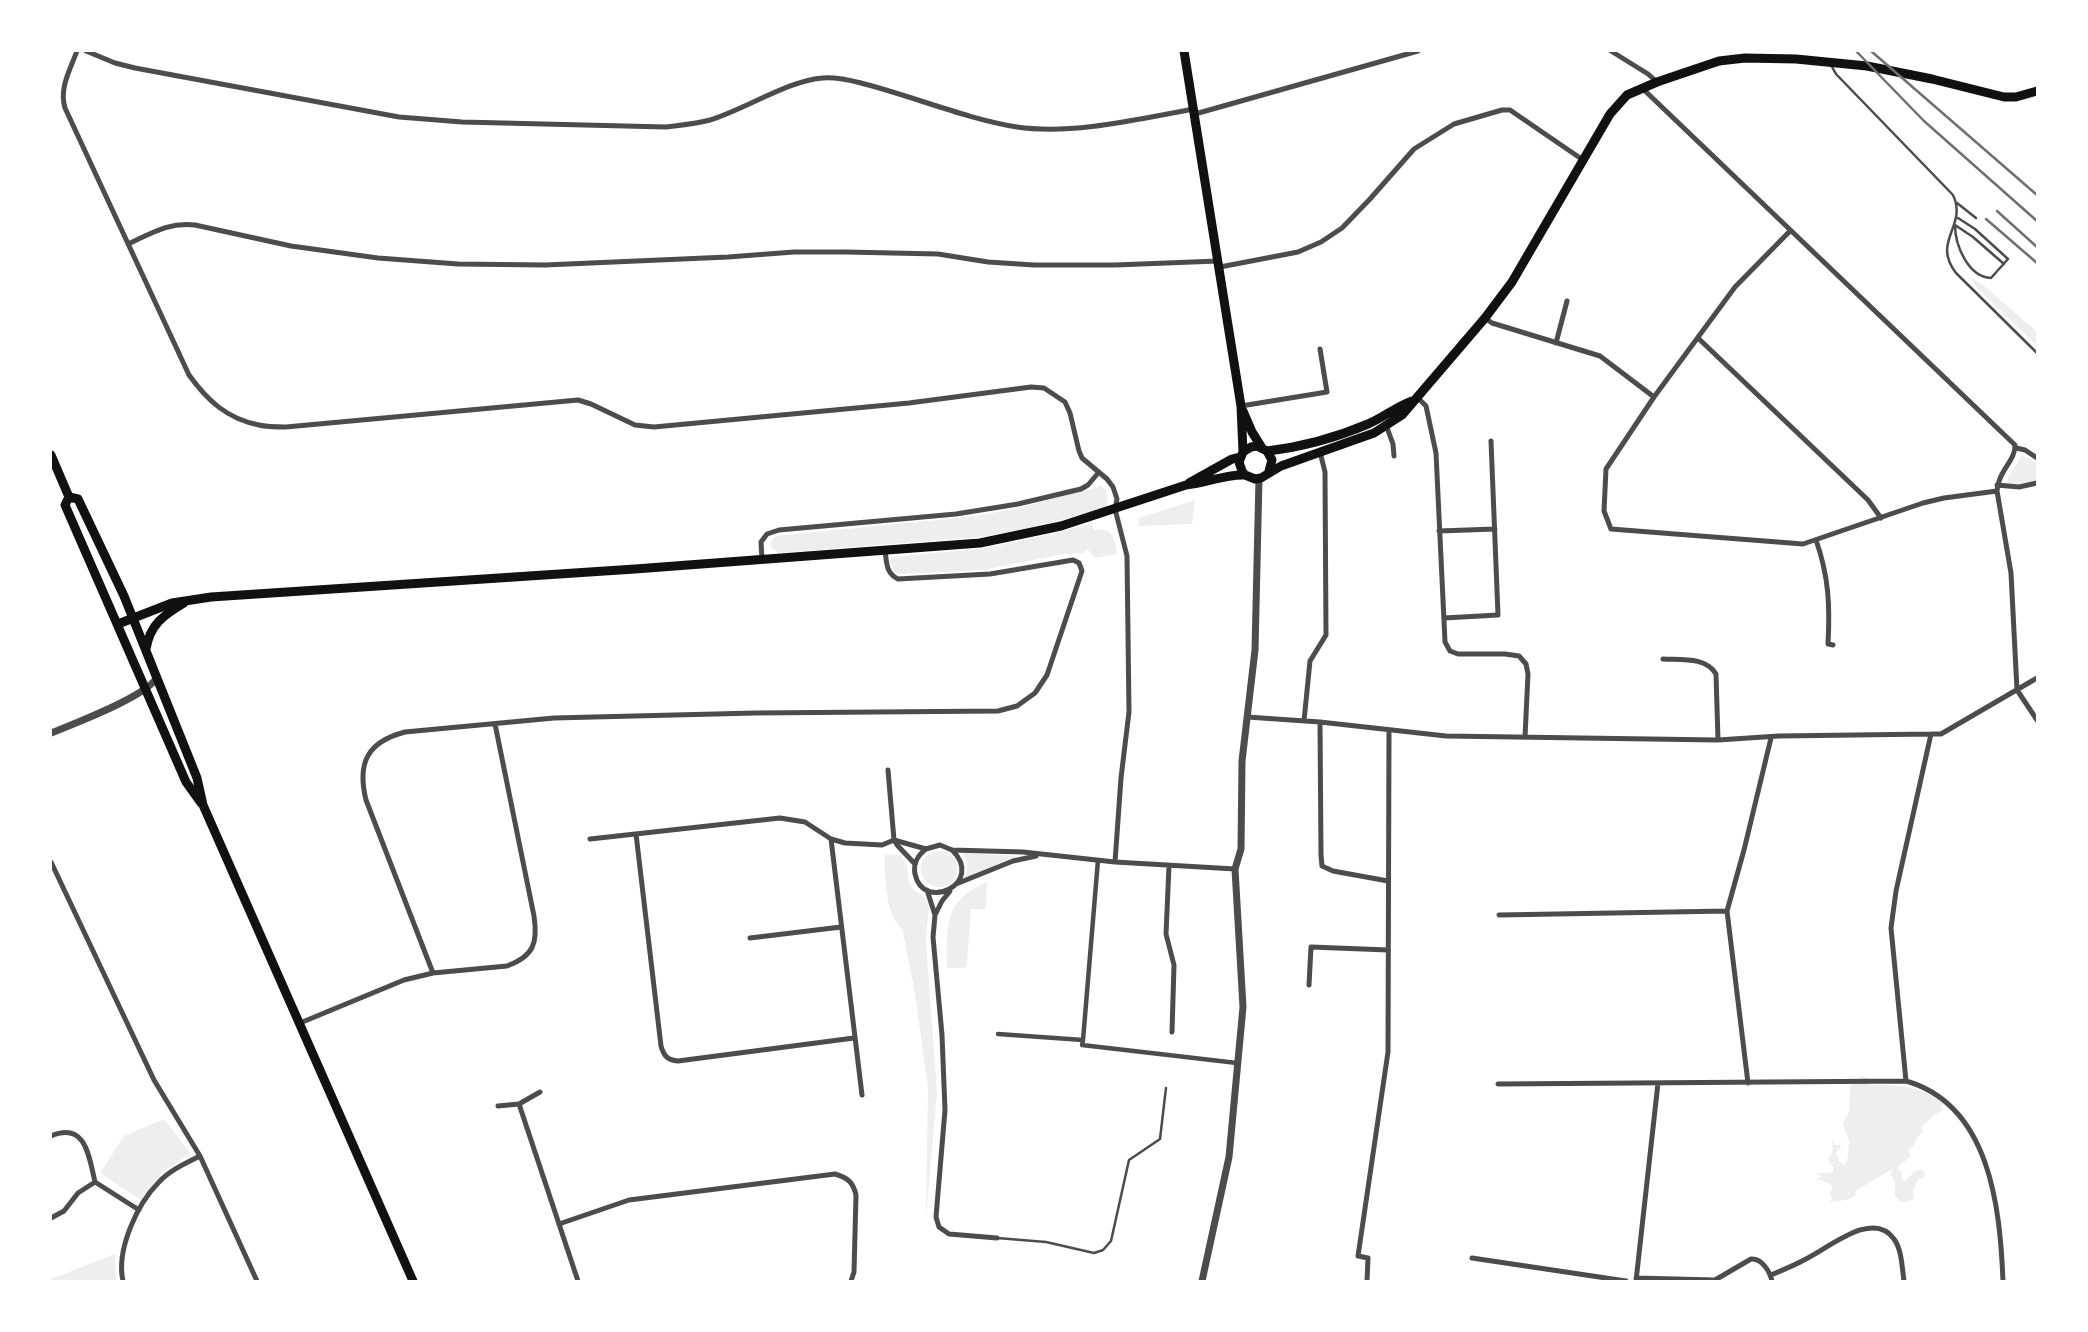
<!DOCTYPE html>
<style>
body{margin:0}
#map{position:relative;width:2088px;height:1332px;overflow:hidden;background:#fff;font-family:Commissioner,sans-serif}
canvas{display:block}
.frame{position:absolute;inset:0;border:52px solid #fff;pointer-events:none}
</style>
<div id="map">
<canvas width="2088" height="1332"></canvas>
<div class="frame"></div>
</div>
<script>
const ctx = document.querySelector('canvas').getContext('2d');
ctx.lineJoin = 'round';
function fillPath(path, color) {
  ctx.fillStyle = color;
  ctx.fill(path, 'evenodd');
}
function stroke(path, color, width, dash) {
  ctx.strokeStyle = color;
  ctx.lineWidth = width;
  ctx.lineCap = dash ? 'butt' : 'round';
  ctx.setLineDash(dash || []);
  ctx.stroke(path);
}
fillPath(new Path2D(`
 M1971 278 1983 285 2037 332V346L1975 286Z
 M2022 455 2037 463V481L2013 485 2008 483V478Z
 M1101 486 1106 490 1108 502 1106 508 1025 529 980 537 778 553 771 547V541L776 536 976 516 1022 507Z
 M1195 500 1192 524 1138 526 1139 518Z
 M1092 524 1094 530C1112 526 1115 539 1117 554L1095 558 1088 550 1083 553 1064 554 983 570 900 574 894 572 890 562 891 557 979 549 1020 541Z
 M921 869a18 18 0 1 1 36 0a18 18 0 1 1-36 0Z
 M963 853 1017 856 966 878 967 862Z
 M885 854 902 856 907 866 908 879 913 889 924 897 929 904 926 941 937 1092 926 1217 928 1088 915 994 902 928C884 913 885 876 885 854Z
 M987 882 986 909H971L967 965 963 968H947C947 926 943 901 987 882Z
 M1862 1076 1870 1079 1871 1085C1900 1085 1921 1086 1944 1104L1941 1107 1943 1110C1935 1114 1928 1120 1921 1127L1923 1132 1917 1138 1914 1145 1908 1150 1911 1156 1897 1168 1902 1173V1180L1905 1181 1914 1172 1921 1169 1925 1173 1923 1178 1918 1179 1913 1190 1914 1198 1908 1202H1901L1895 1196V1181L1890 1174 1894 1168 1855 1191 1856 1194C1849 1203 1838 1199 1828 1203L1832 1199 1830 1193 1833 1186 1821 1180H1816L1822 1176 1815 1174 1833 1172V1167L1828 1159 1833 1151 1832 1139 1835 1145H1840L1841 1147 1836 1153 1839 1161 1844 1165 1847 1162 1849 1141 1843 1123C1844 1120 1848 1115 1849 1112 1852 1097 1844 1085 1862 1076Z
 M164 1119 191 1154 163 1171 141 1200 100 1173 124 1136Z
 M115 1254 116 1281H51V1279Z`), '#eee');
stroke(new Path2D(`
 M1831 65 1836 74 1953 195C1968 226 1931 241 1956 273L2037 353
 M1957 203 1976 218
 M1955 225C1955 245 1968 277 1991 278L2008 259 1975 229 1958 218
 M1955 225 1973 237 2004 264
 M997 1238 1046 1242 1094 1253 1103 1250 1111 1241 1129 1160 1160 1139 1166 1088`), '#4c4c4c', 2.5);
stroke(new Path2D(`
 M998 1034 1083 1040 1082 1045 1237 1063
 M1083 1040 1098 860`), '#4c4c4c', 4.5);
stroke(new Path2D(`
 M77 51C70 70 59 88 65 108L189 375C207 400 227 419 259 425 267 427 277 427 286 427L578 400 591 404 635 425 654 427 909 403 1031 387 1044 388 1065 402 1070 413 1079 451 1082 458 1107 479 1113 487 1117 499 1115 509 1127 556 1129 712 1121 778 1115 862
 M86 51 115 63 135 68 399 117 462 122 666 127C681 125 695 124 710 120 744 110 789 80 823 78 836 77 849 80 861 83 912 96 967 119 1017 127 1073 135 1139 119 1194 109
 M1611 51 1648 74 1657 82
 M1642 88 2015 445C2016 460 1998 471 1997 491L2011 573 2017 690 2037 720
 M1195 114 1418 51
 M1790 231 1735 287 1654 397 1606 469 1604 511 1611 529 1803 544 1923 503 1944 498 1997 491
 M128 244C152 233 168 222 195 225L291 246 378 258 458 264 545 265 728 257 794 252H846L938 254 988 262 1034 265H1115L1218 261
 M1220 267 1298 252 1321 242 1342 228 1370 199 1414 149 1454 124 1502 110H1510L1583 160
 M1485 318 1492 323 1600 356 1654 397
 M1698 338 1868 500 1881 518
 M1556 343 1567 301
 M1417 397 1426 406 1436 453 1445 642 1450 651 1458 654H1505L1519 656 1526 664 1528 674 1525 737
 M1241 406 1327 392 1320 349
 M1386 425 1393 444 1394 456
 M2016 448 2025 450 2037 458
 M1997 485 2019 487 2037 483
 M1439 531 1495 529
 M1816 540C1829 577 1830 606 1828 644L1833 645
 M762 559 761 542 767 534 779 530 956 514 1018 504 1081 489 1088 485 1099 472
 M1444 618 1498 615 1491 441
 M1663 659C1682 660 1706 657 1716 674L1718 740
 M1247 717 1320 722 1446 736 1718 740 1779 736 1931 734H1941L2037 678
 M1304 721 1310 661 1326 635 1325 472 1320 452
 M1320 722 1321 855 1322 866 1333 871 1388 881
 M1931 734 1896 891 1891 928 1906 1081C1990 1105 2000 1207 2003 1281
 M888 770 894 840 898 846 915 864
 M636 834 661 1046C664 1056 667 1060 678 1061L854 1038
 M590 839 780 818 805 822 831 839 845 843 882 845 894 840 926 849 940 845 952 850 1023 852 1115 862 1235 869
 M831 839 862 1095
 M926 849C918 855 913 864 915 874 923 913 986 883 952 850
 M51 862 154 1080 200 1156 257 1281
 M1169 866 1166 934 1174 965 1172 1032
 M956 884 1013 861 1036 856
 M927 890 935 915 933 937 942 1035 945 1110 936 1217 939 1227 949 1234 997 1238
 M935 915 942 901 950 891
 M1499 915 1727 911
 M750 938 841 927
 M433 973 366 800C357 763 367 742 405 732L554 718 755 713 998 711 1017 706 1035 693 1047 675 1082 571 1079 563 1073 560 990 574 898 579C886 573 887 564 885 551
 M1309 985 1311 947 1388 950
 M300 1023 404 980 433 973 507 966C534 956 538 943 534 916L495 724
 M1748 1083 1727 911 1744 850 1771 738
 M1498 1084 1906 1081
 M519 1104 540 1092
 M498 1106 519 1104 559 1224
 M51 1136C86 1121 89 1157 95 1182L139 1210
 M51 1218 64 1211 78 1193 95 1182
 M1472 1258 1626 1281
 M1771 1275C1783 1270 1795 1265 1806 1259 1829 1248 1873 1209 1894 1239 1902 1250 1902 1268 1904 1281
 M1636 1278 1715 1280 1751 1259C1762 1258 1770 1272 1772 1281
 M123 1281C116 1250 137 1204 159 1182 170 1170 186 1163 200 1156
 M578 1281 559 1224 629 1200 835 1174C848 1178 853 1182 856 1195L854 1272 851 1281
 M1367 1281 1368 1258 1358 1256 1388 1052 1389 730
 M1636 1281 1658 1083`), '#4c4c4c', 5);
stroke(new Path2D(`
 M51 733C73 724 148 696 157 677
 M1202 1281 1229 1157 1243 1007 1235 869 1241 849 1242 761 1255 650 1259 478`), '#4c4c4c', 7);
stroke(new Path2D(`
 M1184 51 1241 406 1243 452
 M1243 411 1252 432 1262 448
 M1267 451C1302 447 1335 438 1368 424 1384 417 1396 407 1412 401
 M51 455 69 497 65 505 186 782 201 803
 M1269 471 1272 460 1267 451 1257 446 1251 447 1243 452 1239 462 1242 471 1245 475 1255 479 1261 478 1281 466 1374 433 1402 415 1485 318 1512 282 1610 114 1627 95 1657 82 1719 61 1745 58 1796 59 1867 66 1932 79 2004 97H2016L2037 91
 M1189 483 1232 459 1240 457
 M69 497 78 499 124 596 197 778 203 805 413 1281
 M118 624 172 603 211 597 635 569 980 543 1061 526 1186 485C1207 483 1225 474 1245 475
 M146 649C150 624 164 615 184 603`), '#111', 9);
stroke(new Path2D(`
 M1856 51 1924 121 2037 221
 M1871 51 2037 195
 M1997 211 2037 247
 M1986 219 2037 263`), '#707070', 2.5);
</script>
